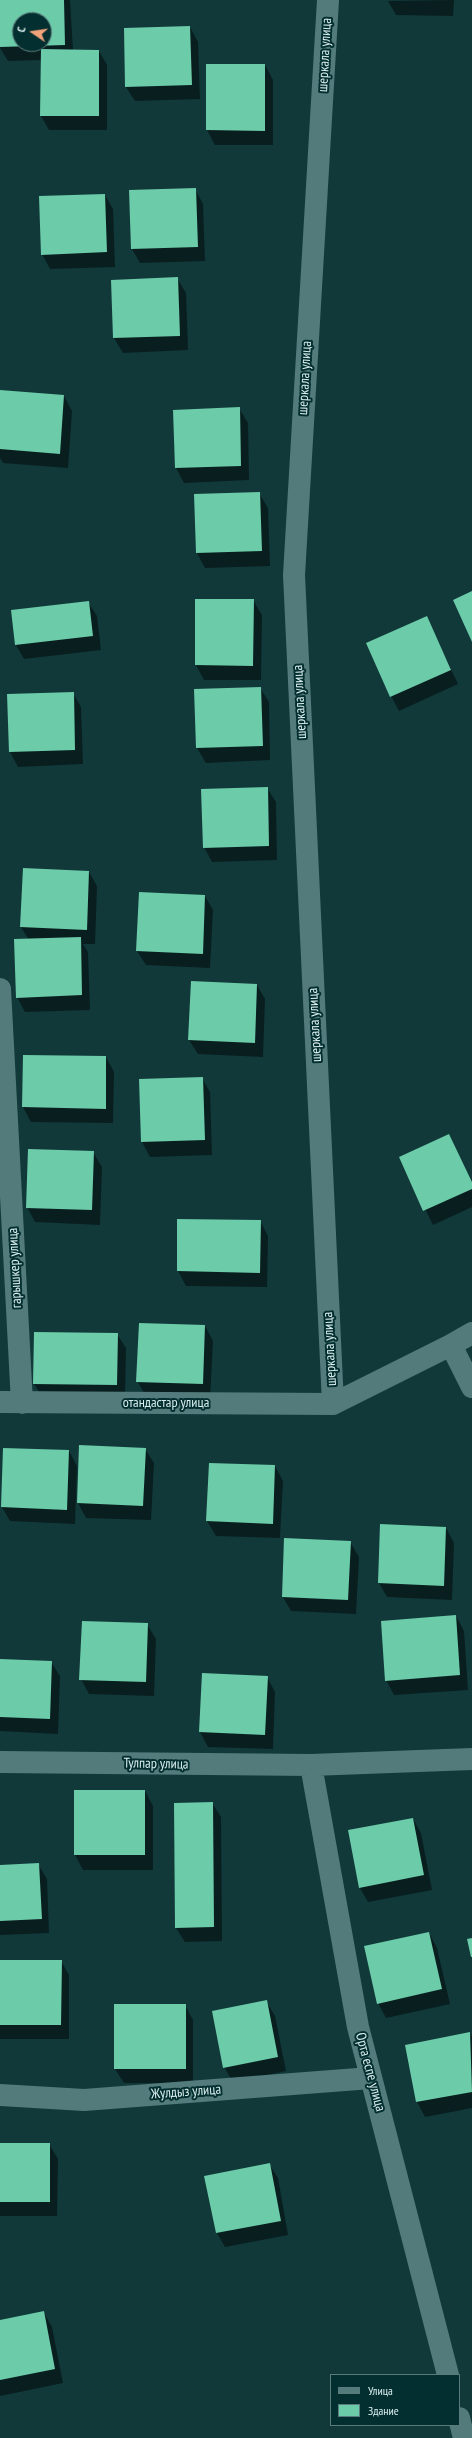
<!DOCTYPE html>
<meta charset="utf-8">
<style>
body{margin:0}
#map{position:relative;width:472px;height:2438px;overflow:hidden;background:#11393a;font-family:"PT Sans Narrow",sans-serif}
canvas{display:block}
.legend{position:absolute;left:330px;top:2374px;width:130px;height:52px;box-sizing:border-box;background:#042f30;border:1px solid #597b7c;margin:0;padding:5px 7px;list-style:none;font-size:12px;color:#d9eeee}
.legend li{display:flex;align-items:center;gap:8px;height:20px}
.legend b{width:20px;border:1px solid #597b7c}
.north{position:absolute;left:12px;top:12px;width:40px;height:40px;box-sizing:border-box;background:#042f30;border:1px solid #597b7c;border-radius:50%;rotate:283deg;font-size:11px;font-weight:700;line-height:16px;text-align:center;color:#d9eeee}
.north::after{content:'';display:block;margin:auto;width:14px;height:18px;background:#f0a27a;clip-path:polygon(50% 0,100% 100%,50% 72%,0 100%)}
</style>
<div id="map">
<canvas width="472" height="2438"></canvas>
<ul class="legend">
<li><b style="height:5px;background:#537b7b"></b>Улица</li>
<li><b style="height:11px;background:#6ccba8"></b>Здание</li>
</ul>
<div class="north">С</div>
</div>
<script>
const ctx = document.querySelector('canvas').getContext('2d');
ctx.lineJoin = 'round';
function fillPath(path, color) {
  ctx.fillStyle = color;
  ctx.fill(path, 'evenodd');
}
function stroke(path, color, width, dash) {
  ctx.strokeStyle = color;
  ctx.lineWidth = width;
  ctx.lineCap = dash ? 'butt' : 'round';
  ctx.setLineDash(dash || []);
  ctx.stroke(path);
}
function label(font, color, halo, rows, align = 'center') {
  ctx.font = font + ' "PT Sans Narrow",sans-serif';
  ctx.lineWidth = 4;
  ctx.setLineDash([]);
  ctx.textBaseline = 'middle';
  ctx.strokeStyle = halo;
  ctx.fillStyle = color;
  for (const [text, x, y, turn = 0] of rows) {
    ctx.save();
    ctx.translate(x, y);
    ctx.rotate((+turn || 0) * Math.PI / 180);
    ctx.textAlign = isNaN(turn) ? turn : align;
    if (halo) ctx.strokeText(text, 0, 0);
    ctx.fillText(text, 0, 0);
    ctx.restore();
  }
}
fillPath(new Path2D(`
 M0 0H70L73 50 99 51 107 65V130H49L41 116 42 60 8 61 0 48ZM20 20H44V44H20Z
 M454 0 453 16 396 15 388 1Z
 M190 27 198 42 200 99 135 101 126 87Z
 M207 65H265L273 80V145H215L207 130Z
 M195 189 203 204 205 261 140 263 132 249Z
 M105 195 113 209 115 267 50 269 42 254Z
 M177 278 186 293 188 350 123 353 114 338 112 281Z
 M0 391 64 396 72 411 68 468 3 463 0 458Z
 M239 408 248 423 249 480 184 483 176 468 174 411Z
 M259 493 268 508 270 566 205 568 197 553Z
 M196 600H253L262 615 261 680H204L196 665Z
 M88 602 97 616 101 650 24 659 16 645Z
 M426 617 458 684 399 711 391 696Z
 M260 688 269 702 270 760 206 763 197 748 195 690Z
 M73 693 81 707 83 764 18 767 10 752 8 695Z
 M267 788 276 802 277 860 212 862 204 847Z
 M89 872 97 886 95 944H83L88 952 90 1010 25 1012 17 997 29 940 21 927Z
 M205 896 213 910 210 968 146 965 137 951Z
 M257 985 265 999 263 1057 198 1054 189 1040Z
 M24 1056 106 1057 114 1072 113 1123 31 1122 23 1107Z
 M202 1078 210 1092 212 1155 150 1157 142 1142 140 1080Z
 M449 1135 472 1181V1207L433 1225 400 1158Z
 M93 1152 102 1167 100 1225 35 1222 27 1207Z
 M178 1220 260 1221 268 1236 267 1287 186 1286 178 1271Z
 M205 1326 213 1341 210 1399 146 1396 137 1381Z
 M117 1334 126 1348 125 1399 43 1398 34 1384Z
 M145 1449 154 1463 151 1520 86 1518 77 1501Z
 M69 1451 77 1466 75 1524 10 1521 2 1507Z
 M210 1464 275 1466 283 1481 280 1538 216 1536 207 1521Z
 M446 1528 454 1543 452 1600 387 1597 379 1583Z
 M350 1542 359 1557 356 1614 291 1611 283 1597Z
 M456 1616 464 1631 468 1690 394 1695 386 1680Z
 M147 1624 156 1639 154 1696 89 1694 81 1679Z
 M0 1660 51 1662 60 1676 58 1734 0 1731Z
 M203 1675 267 1677 275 1692 273 1749 208 1747 200 1732Z
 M75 1791H145L153 1806V1870H83L75 1855Z
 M212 1803 221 1817 222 1941 185 1942 176 1928Z
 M413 1819 421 1833 432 1890 368 1902 360 1888Z
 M38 1864 47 1879 49 1933 0 1935V1866Z
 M429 1933 437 1948 450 2004 386 2018 378 2003Z
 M0 1961H61L69 1975V2039H0Z
 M266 2001 275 2016 286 2071 233 2082 224 2067Z
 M185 2005 193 2020V2083H124L115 2069Z
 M470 2033 472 2037V2108L425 2117 417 2102 406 2046Z
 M0 2144H49L58 2159 57 2216H0Z
 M269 2164 278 2178 288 2235 225 2247 217 2233 205 2176Z
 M44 2313 52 2327 63 2383 0 2396V2321Z`), '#0007');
fillPath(new Path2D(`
 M0 0H64L65 45 0 47ZM20 20H44V44H20Z
 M190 26 192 85 125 87 124 28Z
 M41 49 99 50V116H40Z
 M206 64H265V131L206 130Z
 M196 188 198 247 131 249 129 190Z
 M105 194 107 252 41 255 39 196Z
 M178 277 180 336 113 338 111 280Z
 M0 390 64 395 60 454 0 449Z
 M240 407 241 466 175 468 173 410Z
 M260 492 262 551 196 553 194 494Z
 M472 591V642L453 600Z
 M195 599H254L253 666 195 665Z
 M89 601 93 636 15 645 11 610Z
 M427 616 451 670 390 697 366 643Z
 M261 687 263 746 196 748 194 689Z
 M74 692 75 750 9 752 7 694Z
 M268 787 269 846 203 848 201 789Z
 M23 868 89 871 87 930 20 927Z
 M139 892 205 895 203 954 136 951Z
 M81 937 82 995 16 998 14 939Z
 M191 981 257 984 255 1043 188 1040Z
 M23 1055 106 1056V1109L22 1107Z
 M203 1077 205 1140 141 1142 139 1079Z
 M449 1134 472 1182V1189L423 1211 399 1157Z
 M28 1149 94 1151 92 1210 26 1208Z
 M177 1219 261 1220 260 1273 177 1271Z
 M139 1323 205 1325 203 1384 136 1382Z
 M34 1332 118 1333 117 1385 33 1384Z
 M79 1445 146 1448 143 1506 77 1503Z
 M3 1448 69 1450 67 1510 1 1507Z
 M209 1463 275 1465 273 1524 206 1521Z
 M380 1524 446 1527 444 1586 378 1583Z
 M284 1538 351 1541 348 1600 282 1597Z
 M456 1615 460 1675 385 1681 381 1621Z
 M82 1621 148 1623 146 1682 79 1680Z
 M0 1659 52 1661 50 1719 0 1717Z
 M202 1673 268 1676 265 1735 199 1732Z
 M74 1790H145V1855H74Z
 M213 1802 214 1927 175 1928 174 1803Z
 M413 1818 424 1875 359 1888 348 1830Z
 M39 1863 42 1919 0 1921V1865Z
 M429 1932 442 1989 377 2004 364 1946Z
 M472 1938V1957H471L467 1939Z
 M0 1960H62L61 2025H0Z
 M267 2000 278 2057 223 2068 212 2011Z
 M114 2004H186V2069H114Z
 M470 2032 472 2092 416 2102 405 2045Z
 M0 2143H50V2202H0Z
 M270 2163 281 2221 216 2233 204 2176Z
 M44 2311 55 2369 0 2380V2320Z`), '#6ccba8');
stroke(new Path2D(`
 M328 0 294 575 333 1404
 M0 989 22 1403
 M451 1345 472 1333
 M0 1402 333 1404 451 1345 472 1387
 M0 1762 311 1765 472 1759
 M311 1765 358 2027 448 2375
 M0 2095 84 2100 371 2078
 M459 2418 464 2438`), '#537b7b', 22);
label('14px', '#d9eeee', '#042f30', [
 ["шеркала улица",325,55,-87],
 ["шеркала улица",305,378,-87],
 ["шеркала улица",300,702,-93],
 ["шеркала улица",315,1025,-93],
 ["гарышкер улица",15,1268,-93],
 ["шеркала улица",330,1349,-93],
 ["отандастар улица",166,1403],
 ["Тулпар улица",156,1764,1],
 ["Орта еспе улица",370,2072,75],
 ["Жулдыз улица",186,2092,-4]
]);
</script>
